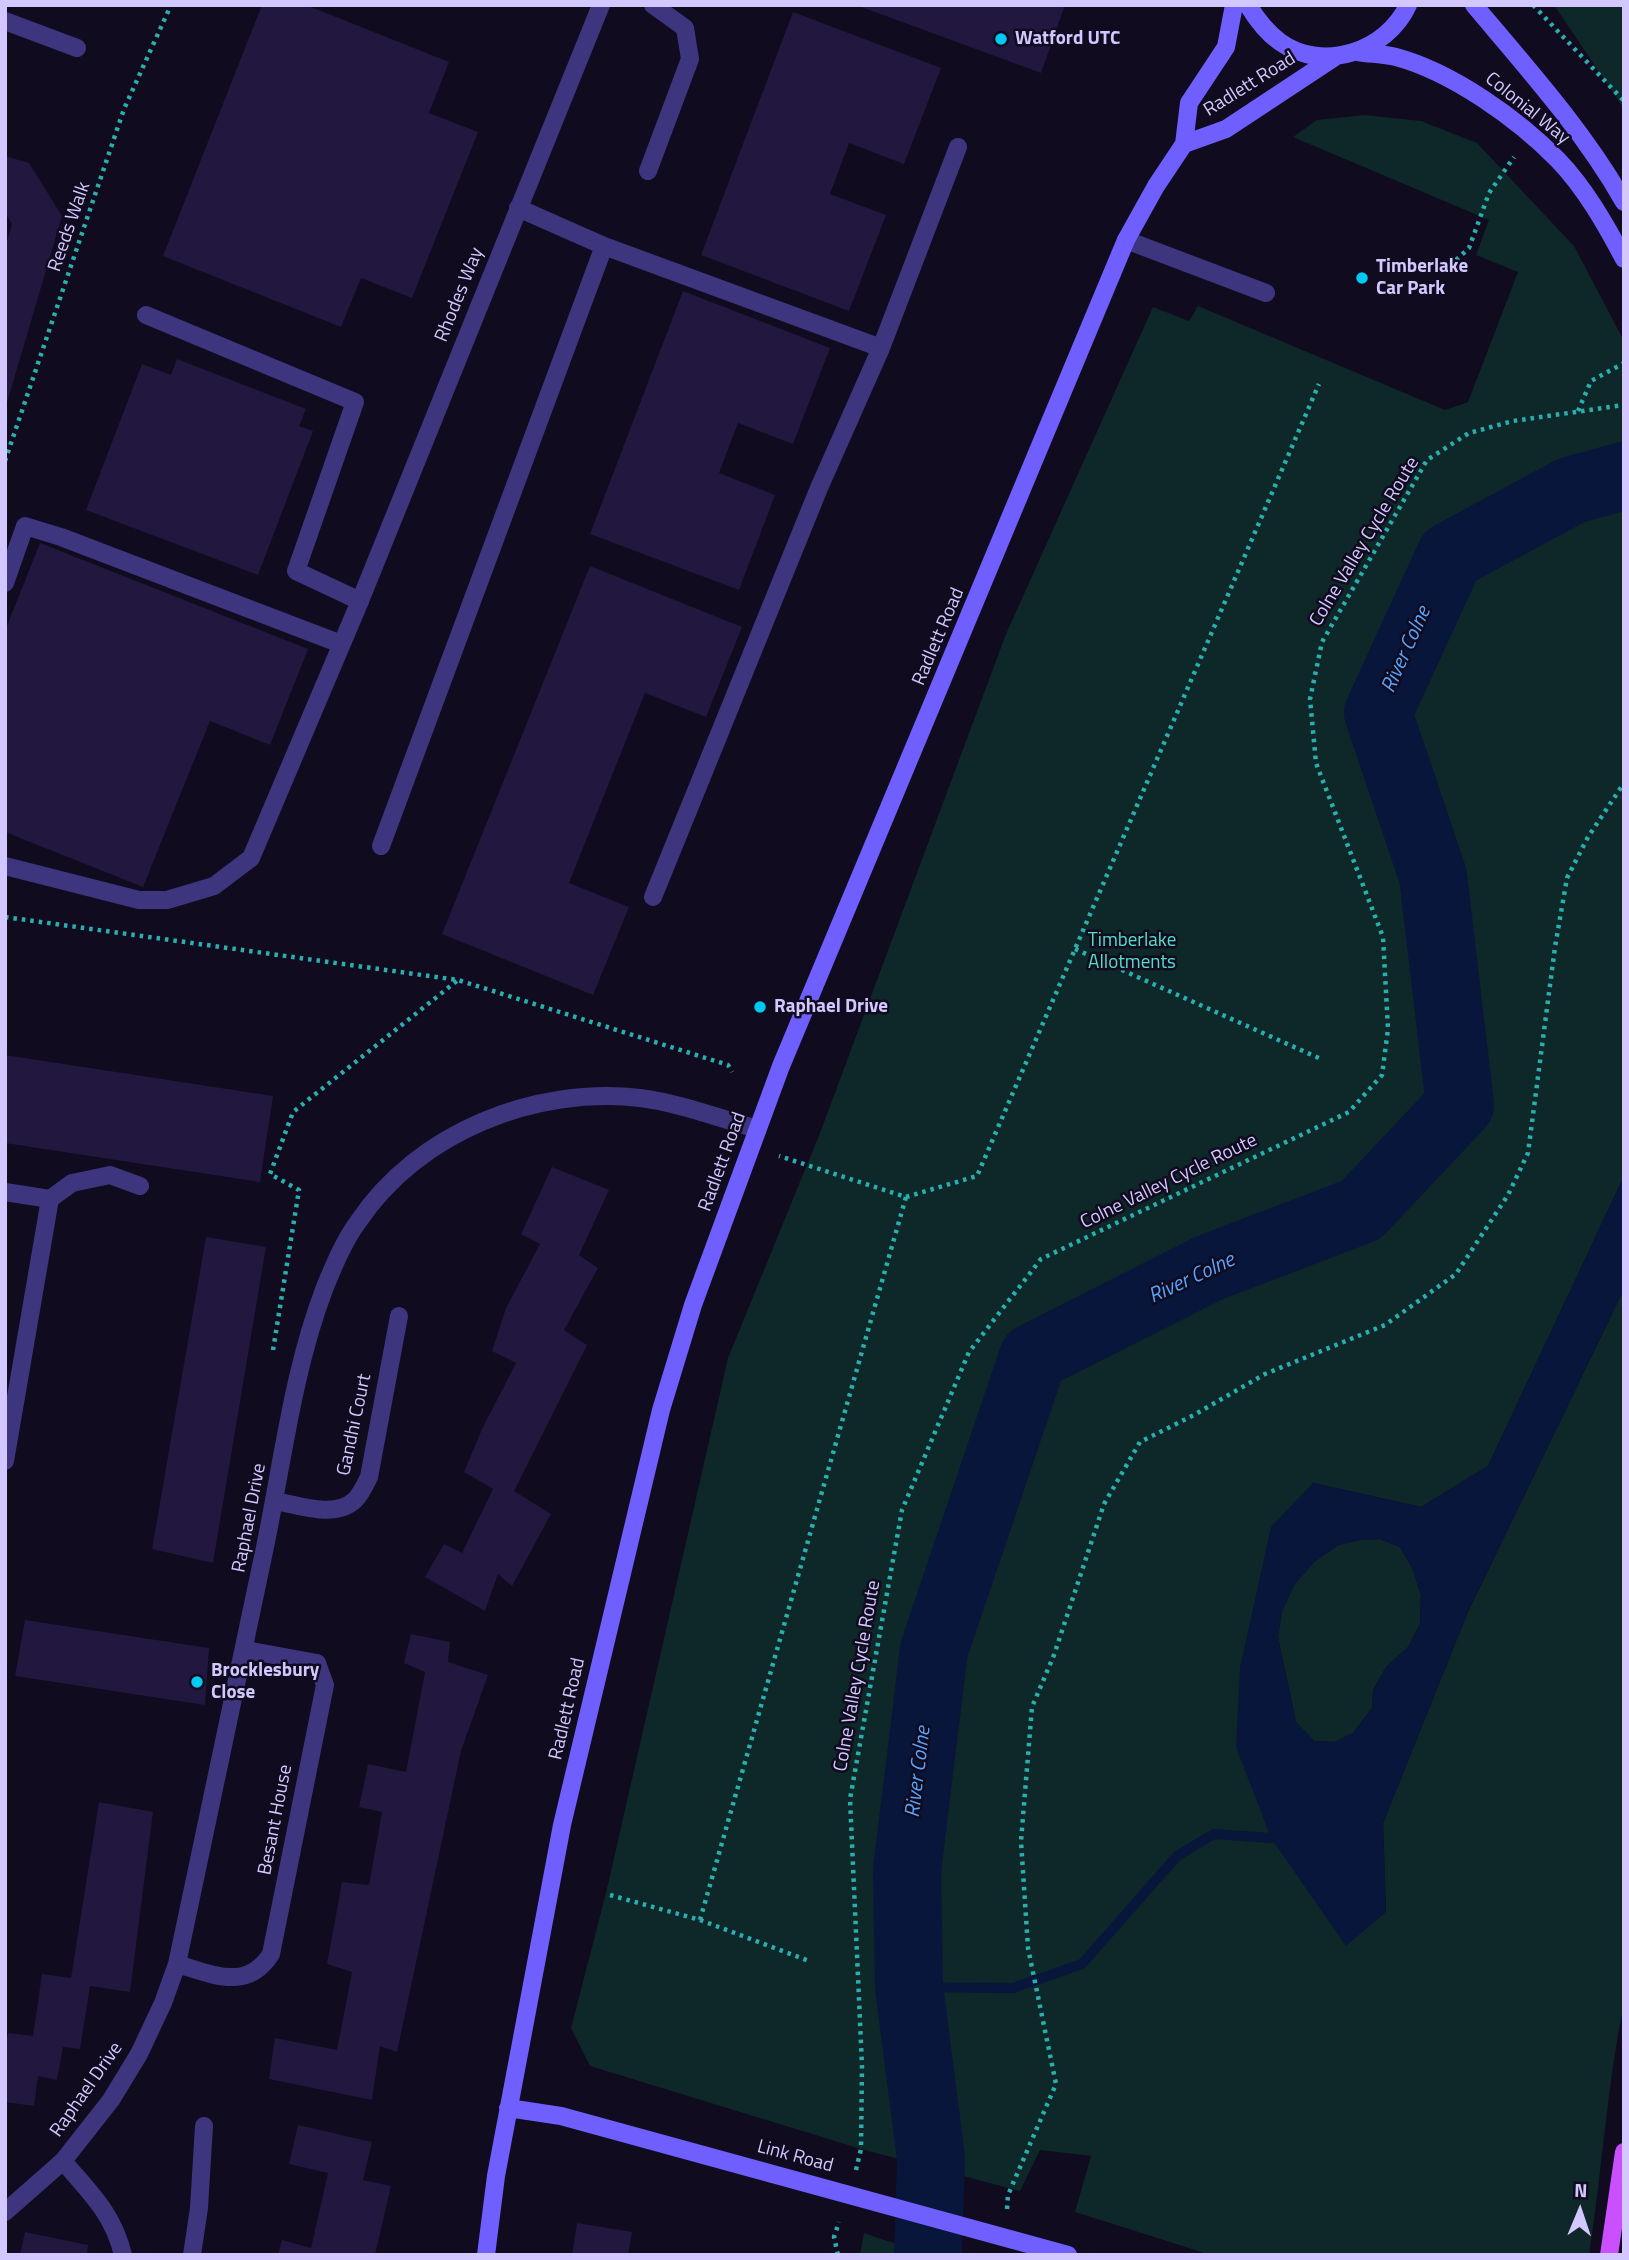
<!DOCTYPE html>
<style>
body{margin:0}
#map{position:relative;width:1629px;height:2260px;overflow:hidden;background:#100b1e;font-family:"Titillium Web",sans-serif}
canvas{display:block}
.frame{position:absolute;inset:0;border:7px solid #d2c8ff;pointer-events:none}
.north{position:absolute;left:1545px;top:2176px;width:70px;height:70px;-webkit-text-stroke:5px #100b1e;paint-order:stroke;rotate:2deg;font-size:19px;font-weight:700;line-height:28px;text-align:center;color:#d2c8ff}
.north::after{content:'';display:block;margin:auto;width:24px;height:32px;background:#d2c8ff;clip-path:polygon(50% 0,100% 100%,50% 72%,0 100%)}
</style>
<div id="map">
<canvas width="1629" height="2260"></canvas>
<div class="frame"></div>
<div class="north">N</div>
</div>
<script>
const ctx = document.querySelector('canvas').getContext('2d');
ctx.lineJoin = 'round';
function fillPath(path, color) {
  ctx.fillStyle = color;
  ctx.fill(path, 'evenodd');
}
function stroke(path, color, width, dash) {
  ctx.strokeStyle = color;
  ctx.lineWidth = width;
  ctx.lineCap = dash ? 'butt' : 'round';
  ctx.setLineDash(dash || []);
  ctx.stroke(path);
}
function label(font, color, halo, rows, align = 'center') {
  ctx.font = font + ' "Titillium Web",sans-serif';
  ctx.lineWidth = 5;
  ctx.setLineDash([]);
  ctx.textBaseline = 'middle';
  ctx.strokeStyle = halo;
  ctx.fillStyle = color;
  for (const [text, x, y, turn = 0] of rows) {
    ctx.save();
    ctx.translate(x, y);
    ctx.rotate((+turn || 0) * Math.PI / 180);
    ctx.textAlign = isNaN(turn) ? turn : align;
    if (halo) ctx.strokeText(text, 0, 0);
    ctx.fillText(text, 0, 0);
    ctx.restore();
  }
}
fillPath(new Path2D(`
 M1554 5H1624V109Z
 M1365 115 1421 121 1477 143 1574 246 1624 341V1176L1488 1466 1421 1507 1313 1483 1240 1668 1386 1912 1383 1823 1467 1614 1624 1289V2003C1607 2086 1602 2171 1589 2255H1211L1075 2212 1091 2156 1040 2150 1020 2191 861 2149 590 2066 571 2028 606 1893 728 1358 820 1133 1006 634 1153 307 1189 321 1198 306 1445 410 1468 402 1518 272 1476 255 1489 220 1293 137 1317 120Z
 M1380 1539 1400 1547 1413 1570 1421 1595 1420 1624 1408 1647 1386 1667 1373 1690 1372 1708 1353 1733 1335 1742 1314 1741 1296 1722 1278 1637 1282 1611 1294 1585 1314 1562 1338 1545 1360 1540Z
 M864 2233 929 2255H860Z`), '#0e2728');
fillPath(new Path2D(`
 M1624 1176V1289L1467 1614 1383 1823 1386 1912 1346 1946 1271 1838 1236 1747 1240 1668 1271 1527 1313 1483 1421 1507 1488 1466ZM1380 1539 1400 1547 1413 1570 1421 1595 1420 1624 1408 1647 1386 1667 1373 1690 1372 1708 1353 1733 1335 1742 1314 1741 1296 1722 1278 1637 1282 1611 1294 1585 1314 1562 1338 1545 1360 1540Z`), '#08163b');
stroke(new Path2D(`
 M909 1987 1013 1988 1082 1964 1177 1856 1214 1834 1271 1838`), '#08163b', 10);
stroke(new Path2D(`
 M928 2255 931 2158 909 1987 907 1870 934 1650 1033 1357 1209 1268 1361 1210 1460 1105 1433 876 1378 713 1450 556 1572 490 1624 476`), '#08163b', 68);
fillPath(new Path2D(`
 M262 5H306L449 62 429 113 478 132 412 298 361 278 341 327 163 256Z
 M856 5H1065L1041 73Z
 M793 12 941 68 904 164 849 143 830 194 886 215 849 311 701 255Z
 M5 156 29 163 62 216 6 406 5 248 12 224 5 213Z
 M683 291 830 348 793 444 738 423 719 473 775 495 739 590 590 534Z
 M177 359 306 409 299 426 313 431 258 575 86 510 142 364 171 375Z
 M40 543 308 649 270 745 210 721 143 887 5 832V631Z
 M590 566 742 627 706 717 645 693 569 883 629 907 593 995 442 934Z
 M5 1055 273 1096 260 1182 5 1143Z
 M552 1167 609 1190 579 1255 598 1268 564 1330 587 1345 514 1491 551 1514 512 1586 498 1574 485 1611 425 1577 444 1544 462 1553 493 1489 464 1472 482 1429 516 1363 492 1351 506 1308 540 1244 521 1234Z
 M206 1237 266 1247 213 1563 152 1549Z
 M25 1620 209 1648 205 1705 15 1676Z
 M411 1634 450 1642 448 1662 488 1675 461 1751 397 2052 380 2046 372 2100 269 2079 275 2038 337 2050 352 1972 327 1964 342 1882 369 1885 382 1812 359 1807 368 1764 406 1772 425 1672 404 1663Z
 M99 1802 153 1812 130 1992 90 1986 80 2049 63 2047 57 2080 38 2076 34 2106 5 2102V2051L8 2033 33 2036 42 1974 71 1978Z
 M298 2125 372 2142 363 2180 391 2186 375 2255H278L282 2240 311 2248 328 2173 289 2164Z
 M577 2223 632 2232 628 2255H572Z
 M25 2232 88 2245 87 2255H20Z`), '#22173f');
stroke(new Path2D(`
 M1533 5 1624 101
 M1456 260 1469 248 1489 193 1514 157
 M1578 411 1591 381 1624 363
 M5 461 124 109 171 5
 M5 917 458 980 728 1065 732 1072
 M1075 949 1321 1059
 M906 1197 977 1176 1319 384
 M273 1350 299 1190 270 1174 293 1112 458 980
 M610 1895 700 1920 906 1197 779 1156
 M700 1920 809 1961
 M856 2170 861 2149 862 2066 850 1799 902 1510 969 1352 1041 1259 1349 1112 1382 1075 1388 1029 1383 937 1316 763 1310 699 1322 642 1427 460 1469 433 1513 421 1624 405
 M1007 2209 1008 2195 1056 2084 1028 1948 1021 1841 1032 1707 1054 1655 1104 1504 1140 1442 1194 1415 1265 1374 1385 1325 1456 1274 1508 1195 1528 1153 1555 947 1567 878 1588 837 1624 783
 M838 2255 834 2237 839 2222`), '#2aafb1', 4.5, [3.5, 5]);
stroke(new Path2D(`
 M5 21 77 48
 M648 171 690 59 685 28 653 5
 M1126 240 1266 293
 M604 246 881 348
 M5 583 25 526 61 537 341 644
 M381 846 604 246 518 208
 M5 866 139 900H167L214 886 251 858 360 601 296 571 355 402 146 315
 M653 897 819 488 881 348 958 147`), '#3d357e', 18);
stroke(new Path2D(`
 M360 601 601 5
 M5 1192 50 1199
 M5 1461 50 1199 72 1183 110 1175 140 1186
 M275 1501C298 1505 335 1519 355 1500 361 1494 365 1485 369 1477L399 1316
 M177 1964C212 1974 247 1992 271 1954L325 1685 317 1663 246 1650
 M63 2161C90 2193 113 2213 123 2255
 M5 2212 63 2161 111 2100 139 2054 163 2003 177 1964C207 1825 237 1686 265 1547 283 1460 293 1370 325 1287 334 1265 344 1241 358 1222 418 1132 535 1086 640 1098 679 1103 719 1118 757 1129
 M192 2255 199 2208 204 2126`), '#3d357e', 18);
stroke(new Path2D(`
 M1248 5C1257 20 1266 32 1280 42 1323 73 1387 51 1408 5
 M1474 5C1527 68 1583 130 1624 202
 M1358 52C1370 54 1384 54 1396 57 1452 72 1518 119 1558 160 1585 188 1606 225 1624 259
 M1184 144 1226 129 1335 57
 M508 2108 561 2116 1068 2255
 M486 2255 496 2176 562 1825 661 1410 693 1305 781 1066 1126 240 1156 186 1184 144 1189 103 1226 47 1234 5`), '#6f5fff', 18);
stroke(new Path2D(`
 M1609 2255 1624 2152`), '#ca4fff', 18);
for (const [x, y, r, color] of [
 [1001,39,7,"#00c9f3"],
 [1362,278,7,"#00c9f3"],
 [760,1007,7,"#00c9f3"],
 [197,1682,7,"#00c9f3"]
]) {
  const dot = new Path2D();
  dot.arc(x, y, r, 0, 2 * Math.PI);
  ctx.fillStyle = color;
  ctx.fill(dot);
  stroke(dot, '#100b1e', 2.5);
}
label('bold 19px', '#d2c8ff', '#100b1e', [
 ["Watford UTC",1015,39],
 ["Timberlake",1376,267],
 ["Car Park",1376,289],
 ["Raphael Drive",774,1007],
 ["Brocklesbury",211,1671],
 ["Close",211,1693]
], 'left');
label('19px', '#d2c8ff', '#100b1e', [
 ["Radlett Road",1250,85,-32],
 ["Colonial Way",1527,109,39],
 ["Reeds Walk",70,227,-71],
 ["Rhodes Way",460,295,-68],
 ["Colne Valley Cycle Route",1365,542,-59],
 ["Radlett Road",939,637,-67],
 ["Radlett Road",723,1162,-70],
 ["Colne Valley Cycle Route",1169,1182,-26],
 ["Gandhi Court",355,1425,-78],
 ["Raphael Drive",250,1518,-79],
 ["Colne Valley Cycle Route",858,1676,-80],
 ["Radlett Road",568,1709,-77],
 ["Besant House",276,1820,-79],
 ["Raphael Drive",87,2090,-55],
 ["Link Road",795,2157,15]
]);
label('19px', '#52e1c8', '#100b1e', [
 ["Timberlake",1132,941],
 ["Allotments",1132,963]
]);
label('italic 21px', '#56a4ff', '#100b1e', [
 ["River Colne",1407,650,-66],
 ["River Colne",1192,1279,-25],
 ["River Colne",919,1772,-83]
]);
</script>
